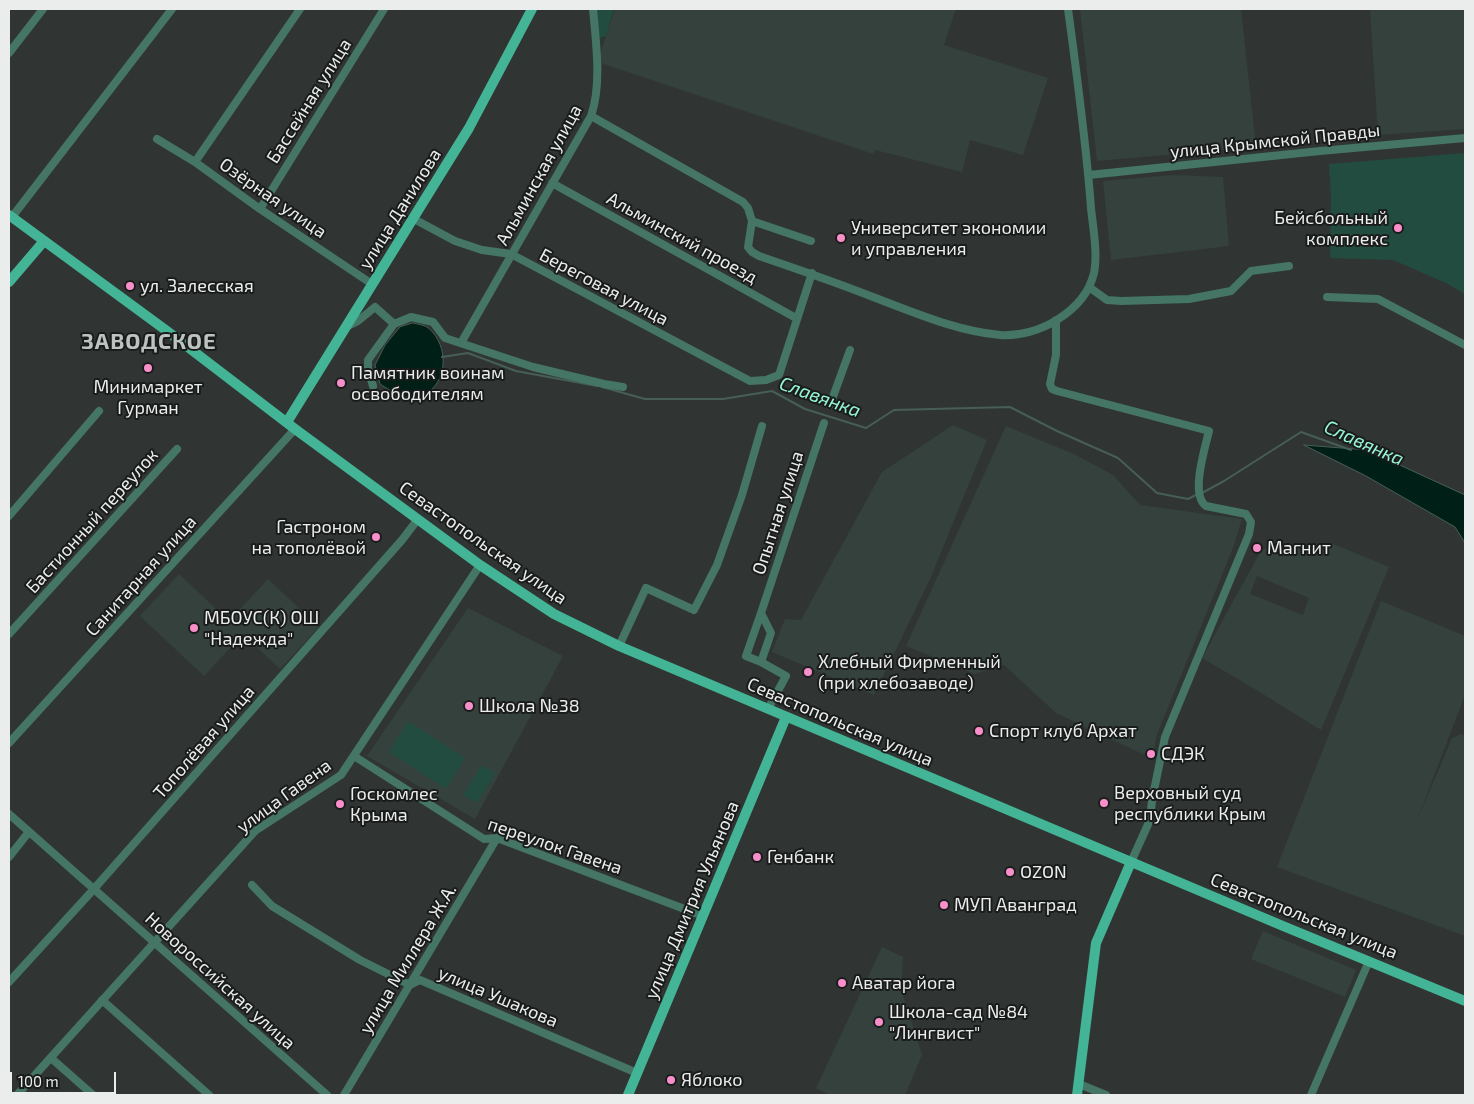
<!DOCTYPE html>
<meta charset="utf-8">
<style>
body{margin:0}
#map{position:relative;width:1474px;height:1104px;overflow:hidden;background:#303533;font-family:"Exo 2",sans-serif}
canvas{display:block}
.frame{position:absolute;inset:0;border:10px solid #eaedec;pointer-events:none}
.scale{position:absolute;left:10px;top:1072px;width:106px;height:22px;box-sizing:border-box;border:2px solid #eaedec;border-top:0;padding-left:6px;font-size:15px;line-height:18px;white-space:nowrap;color:#eaedec;-webkit-text-stroke:4px #1a1c1b;paint-order:stroke}
</style>
<div id="map">
<canvas width="1474" height="1104"></canvas>
<div class="frame"></div>
<div class="scale">100 m</div>
</div>
<script>
const ctx = document.querySelector('canvas').getContext('2d');
ctx.lineJoin = 'round';
function fillPath(path, color) {
  ctx.fillStyle = color;
  ctx.fill(path, 'evenodd');
}
function stroke(path, color, width, dash) {
  ctx.strokeStyle = color;
  ctx.lineWidth = width;
  ctx.lineCap = dash ? 'butt' : 'round';
  ctx.setLineDash(dash || []);
  ctx.stroke(path);
}
function label(font, color, halo, rows, align = 'center') {
  ctx.font = font + ' "Exo 2",sans-serif';
  ctx.lineWidth = 4;
  ctx.setLineDash([]);
  ctx.textBaseline = 'middle';
  ctx.strokeStyle = halo;
  ctx.fillStyle = color;
  for (const [text, x, y, turn = 0] of rows) {
    ctx.save();
    ctx.translate(x, y);
    ctx.rotate((+turn || 0) * Math.PI / 180);
    ctx.textAlign = isNaN(turn) ? turn : align;
    if (halo) ctx.strokeText(text, 0, 0);
    ctx.fillText(text, 0, 0);
    ctx.restore();
  }
}
fillPath(new Path2D(`
 M615 9H956L944 45 1048 78 1023 155 970 140 962 172 875 150 873 154 601 63 600 54Z
 M1080 9H1241L1256 147 1097 161Z
 M1370 9H1465V129L1378 135Z
 M1173 175 1223 177 1229 246 1111 260 1103 181Z
 M953 425 987 440 930 579 874 695 772 652 785 619 801 620 882 472Z
 M1006 426 1074 454 1113 475 1140 505 1242 519 1233 548 1156 737 1153 759 1056 713 1004 665 975 674 906 646Z
 M1331 543 1389 567 1321 730 1253 688 1202 658 1262 549ZM1257 576 1309 598 1303 615 1250 594Z
 M179 574 229 621 268 579 319 627 280 669 243 634 204 676 140 616Z
 M1381 601 1465 636V695L1416 823 1452 738 1461 734 1465 736V936L1277 867Z
 M468 608 563 656 475 819 367 756Z
 M1263 931 1356 970 1345 997 1251 959Z
 M882 947 903 957 901 989 922 1055 905 1095H829L816 1088Z`), '#34413c');
fillPath(new Path2D(`
 M595 9H614L606 36 600 38 596 25Z
 M1465 153V294L1446 283 1393 260 1330 258 1331 198 1329 164Z
 M408 721 465 758 446 789 389 752Z
 M482 765 495 773 477 803 463 795Z`), '#224c40');
const water = new Path2D(`
 M413 323C417 324 424 325 427 327 446 341 449 373 432 389 430 391 427 395 424 396 409 402 392 392 380 384L375 365 385 345 400 327Z
 M1304 445 1367 450 1465 495V543L1455 527 1366 476Z`);
fillPath(water, '#002017');
stroke(water, '#465e57', 1);
stroke(new Path2D(`
 M442 357 468 353 516 371 597 386
 M602 387 645 399H723L772 391 805 409 866 428 894 410 1010 407 1057 431 1118 458 1157 493 1188 499 1196 495
 M1202 493 1224 481 1301 432 1351 450`), '#465e57', 2);
stroke(new Path2D(`
 M9 53 43 9
 M591 116 743 202 748 208 752 221
 M157 139 195 162 260 209 372 284
 M195 162 300 9
 M1089 175 1320 151 1465 138
 M552 183 796 318
 M260 209 384 9
 M12 217 172 9
 M414 219 455 241 482 250 511 254 750 381 766 380 779 375 812 273
 M811 241 752 221 748 247 752 252 759 256C797 269 835 282 873 297 913 312 956 331 1000 335 1038 338 1085 311 1094 273 1098 253 1093 228 1091 208 1086 142 1077 75 1068 9
 M1089 287 1107 300 1121 301 1189 299 1231 291 1251 271 1289 266
 M1327 297 1378 299 1465 345
 M1056 320V355L1050 384 1052 389 1057 391 1209 431C1205 448 1190 495 1206 506L1246 514 1251 522 1249 534 1165 737 1152 800 1150 820 1131 862
 M394 324 411 317 433 322 445 338 533 367 604 384 623 387
 M346 327 358 321 375 307 394 324 368 360V369L373 386
 M461 343 591 116C602 85 596 42 593 9
 M830 405 850 350
 M9 516 99 411
 M761 613 746 656 761 662
 M9 634 177 449
 M619 646 646 588 694 610 717 565 742 495 762 426
 M768 709 786 676 761 662 771 633 761 613 824 423
 M9 743 295 429
 M354 756 484 839 497 838 703 916
 M9 814 327 1095
 M9 857 28 833
 M252 885 272 906 360 960 410 985 420 980 637 1073
 M9 982 93 890 402 540 418 519
 M102 1000 209 1095
 M51 1058 93 1095
 M1079 1084 1106 1095
 M17 1095 255 831 341 775 480 565
 M344 1095 497 838
 M1311 1095 1369 961`), '#447565', 8);
stroke(new Path2D(`
 M9 215 167 331 295 429 480 565 554 614 619 646 1283 926 1465 1001
 M9 282 44 241
 M287 422 469 128 532 9
 M628 1095 786 717
 M1077 1095 1096 943 1131 862`), '#43b495', 10);
for (const [x, y, r, color] of [
 [1398,228,5,"#f98fca"],
 [841,238,5,"#f98fca"],
 [130,286,5,"#f98fca"],
 [148,368,5,"#f98fca"],
 [341,383,5,"#f98fca"],
 [376,537,5,"#f98fca"],
 [1257,548,5,"#f98fca"],
 [194,628,5,"#f98fca"],
 [808,672,5,"#f98fca"],
 [469,706,5,"#f98fca"],
 [979,731,5,"#f98fca"],
 [1151,754,5,"#f98fca"],
 [1104,803,5,"#f98fca"],
 [340,804,5,"#f98fca"],
 [757,857,5,"#f98fca"],
 [1010,872,5,"#f98fca"],
 [944,905,5,"#f98fca"],
 [842,983,5,"#f98fca"],
 [879,1022,5,"#f98fca"],
 [671,1080,5,"#f98fca"]
]) {
  const dot = new Path2D();
  dot.arc(x, y, r, 0, 2 * Math.PI);
  ctx.fillStyle = color;
  ctx.fill(dot);
  stroke(dot, '#1a1c1b', 2);
}
label('18px', '#eaedec', '#1a1c1b', [
 ["Бассейная улица",309,101,-58],
 ["улица Крымской Правды",1275,141,-6],
 ["Альминская улица",539,175,-61],
 ["Озёрная улица",273,198,35],
 ["улица Данилова",400,209,-58],
 ["Альминский проезд",682,238,29],
 ["Береговая улица",604,287,28],
 ["Опытная улица",778,513,-72],
 ["Бастионный переулок",92,521,-48],
 ["Севастопольская улица",483,543,35],
 ["Санитарная улица",141,576,-48],
 ["Севастопольская улица",840,722,23],
 ["Тополёвая улица",204,742,-49],
 ["улица Гавена",284,796,-36],
 ["переулок Гавена",555,846,19],
 ["улица Дмитрия Ульянова",692,900,-67],
 ["Севастопольская улица",1304,916,22],
 ["улица Миллера Ж.А.",408,959,-59],
 ["Новороссийская улица",220,981,42],
 ["улица Ушакова",498,997,23]
]);
label('18px', '#eaedec', '#1a1c1b', [
 ["Бейсбольный",1388,218,"right"],
 ["комплекс",1388,239,"right"],
 ["Университет экономии",851,228],
 ["и управления",851,249],
 ["ул. Залесская",140,286],
 ["Памятник воинам",351,373],
 ["освободителям",351,394],
 ["Минимаркет",148,387,"center"],
 ["Гурман",148,408,"center"],
 ["Гастроном",366,527,"right"],
 ["на тополёвой",366,548,"right"],
 ["Магнит",1267,548],
 ["МБОУС(К) ОШ",204,618],
 ["\"Надежда\"",204,639],
 ["Хлебный Фирменный",818,662],
 ["(при хлебозаводе)",818,683],
 ["Школа №38",479,706],
 ["Спорт клуб Архат",989,731],
 ["СДЭК",1161,754],
 ["Верховный суд",1114,793],
 ["республики Крым",1114,814],
 ["Госкомлес",350,794],
 ["Крыма",350,815],
 ["Генбанк",767,857],
 ["OZON",1020,872],
 ["МУП Аванград",954,905],
 ["Аватар йога",852,983],
 ["Школа-сад №84",889,1012],
 ["\"Лингвист\"",889,1033],
 ["Яблоко",681,1080]
], 'left');
label('italic 19px', '#96f6d8', '#1a1c1b', [
 ["Славянка",820,397,20],
 ["Славянка",1364,443,24]
]);
ctx.letterSpacing = '1px';
label('bold 22px', '#bdc3c1', '#1a1c1b', [
 ["ЗАВОДСКОЕ",149,342]
]);
ctx.letterSpacing = '0px';
</script>
